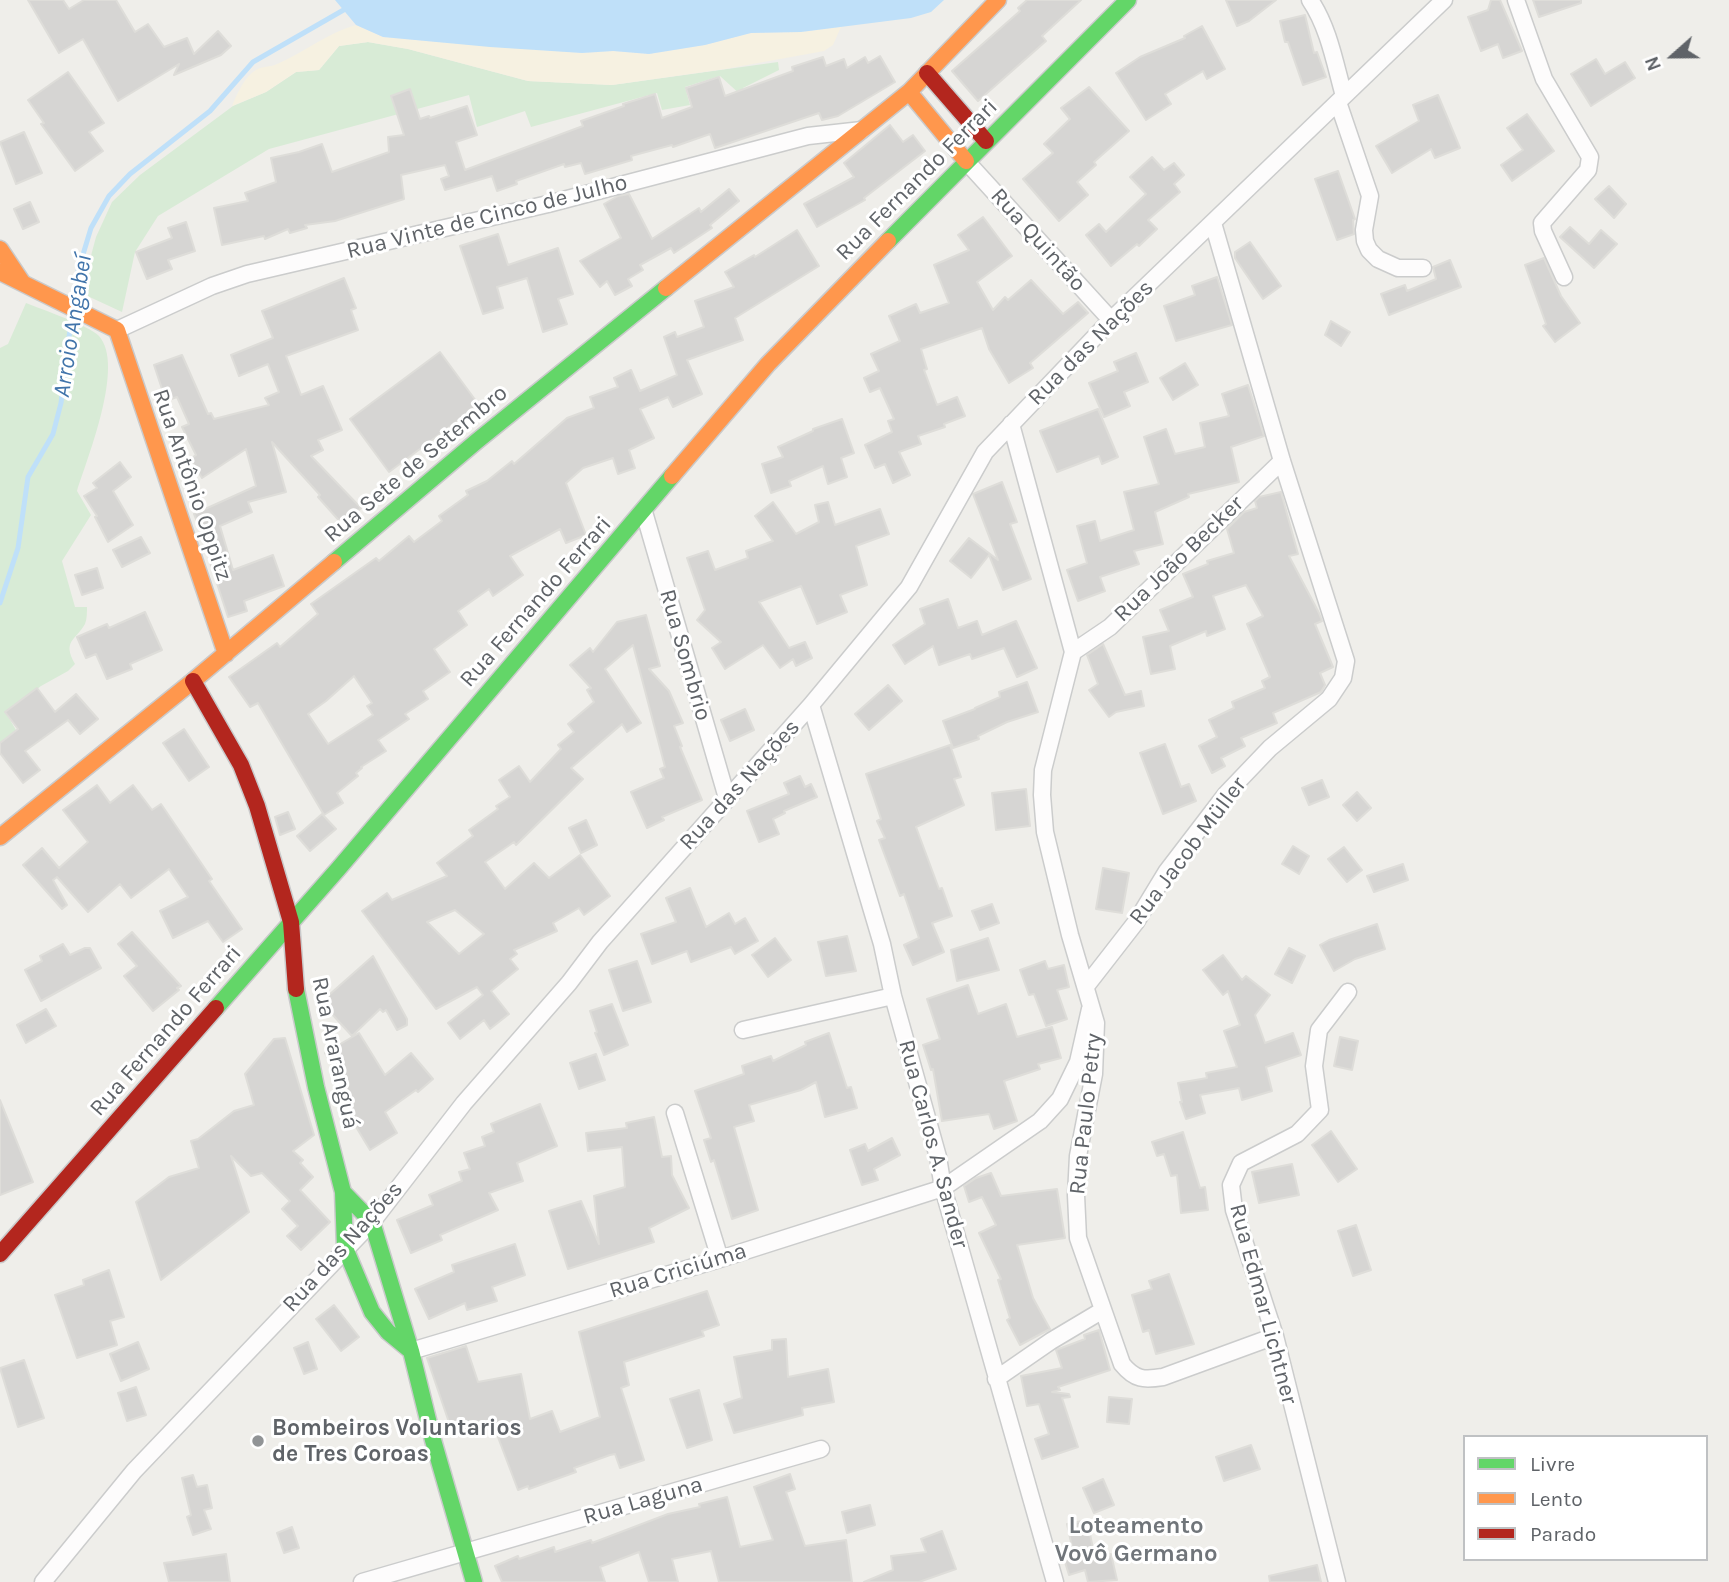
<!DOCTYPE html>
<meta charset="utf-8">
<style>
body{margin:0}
#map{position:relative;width:1729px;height:1582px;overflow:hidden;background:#efeeea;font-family:Karla,sans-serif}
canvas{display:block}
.legend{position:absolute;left:1463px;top:1435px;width:245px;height:126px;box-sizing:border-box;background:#fff;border:2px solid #bfc1c3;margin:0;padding:9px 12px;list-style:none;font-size:21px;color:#5f6368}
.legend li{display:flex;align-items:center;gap:14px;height:35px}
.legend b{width:35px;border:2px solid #bfc1c3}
.north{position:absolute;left:1638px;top:21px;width:70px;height:70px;-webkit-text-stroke:5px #fff;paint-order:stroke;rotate:249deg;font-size:19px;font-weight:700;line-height:28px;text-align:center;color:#5f6368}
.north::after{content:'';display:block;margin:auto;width:24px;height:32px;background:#5f6368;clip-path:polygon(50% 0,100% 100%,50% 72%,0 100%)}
</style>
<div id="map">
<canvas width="1729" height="1582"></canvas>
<ul class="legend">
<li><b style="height:9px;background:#63d668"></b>Livre</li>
<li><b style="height:9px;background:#ff974d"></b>Lento</li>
<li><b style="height:9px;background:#b3261e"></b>Parado</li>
</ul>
<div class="north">N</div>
</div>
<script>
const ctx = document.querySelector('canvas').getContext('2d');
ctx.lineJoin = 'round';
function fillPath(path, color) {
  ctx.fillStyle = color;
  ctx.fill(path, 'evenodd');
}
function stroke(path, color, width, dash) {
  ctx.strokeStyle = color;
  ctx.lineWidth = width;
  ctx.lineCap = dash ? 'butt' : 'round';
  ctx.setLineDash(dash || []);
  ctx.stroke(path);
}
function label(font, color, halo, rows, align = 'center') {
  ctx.font = font + ' Karla,sans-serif';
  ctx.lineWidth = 6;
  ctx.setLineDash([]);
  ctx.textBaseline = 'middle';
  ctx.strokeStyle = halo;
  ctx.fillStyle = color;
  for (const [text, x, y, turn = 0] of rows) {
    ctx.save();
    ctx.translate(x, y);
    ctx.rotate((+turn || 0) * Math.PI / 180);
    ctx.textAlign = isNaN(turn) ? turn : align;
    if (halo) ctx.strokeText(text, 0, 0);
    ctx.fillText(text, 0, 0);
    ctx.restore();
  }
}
fillPath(new Path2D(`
 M368 42 408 49 528 81 612 85 778 62 779 70 743 88 742 96 720 76 685 87 690 105 662 110 657 93 531 127 525 111 477 127 469 95 269 149 158 216 135 252 122 312 81 293 96 237 112 202 140 175 233 106 266 92 296 72 319 70 339 46Z
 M26 303C41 309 90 326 99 336 125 365 88 456 77 491L91 515 62 561 75 607H87C87 612 87 619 85 624 75 641 62 641 75 664L68 671 41 686 6 713 16 730 0 744V348L8 344Z`), '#d8ebd6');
fillPath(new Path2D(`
 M356 25 383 37 426 41 582 53 613 51 649 54 705 45 751 33 801 32 841 27 833 45 824 51 725 69 612 85 528 81 408 49 368 42 339 46 319 70 296 72 266 92 232 106C237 94 244 77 256 70 262 66 271 67 277 64 305 52 327 33 356 25Z`), '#f6f1e1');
fillPath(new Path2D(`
 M335 0H944L931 12 911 18 801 32 751 33 705 45 649 54 613 51 582 53 490 47 383 37 356 25Z`), '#bfe0f9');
stroke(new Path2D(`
 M74 300 78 271 91 228 109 196 130 174 210 111 253 62 347 8
 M0 603 18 548 28 477 53 434 61 403 72 313`), '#bfe0f9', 5);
const building = new Path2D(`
 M28 0H63L69 9 84 0H116L135 32 148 24 164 47 187 38 194 54 218 31 231 46 221 55 174 75 179 64 118 101 83 39 59 53Z
 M1027 0H1081L1042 36 1046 41 978 101 952 71 1020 11 1018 8Z
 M1226 0H1276L1249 21 1237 26Z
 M1491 0H1500L1522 51 1503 58 1498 44 1481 51 1468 17 1488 10Z
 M1533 0H1581V3L1539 17Z
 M1305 15 1314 53 1317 52 1326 77 1303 85 1288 42H1285L1280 21Z
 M1202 26 1225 69 1207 79 1203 71 1165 94 1171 104 1146 120 1116 73 1140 57 1185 38 1184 36Z
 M880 56 895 82 838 116 822 120 819 113 715 148 710 134 673 147 672 145 631 156 632 160 585 174 581 163 565 167 564 164 516 181 517 184 497 191 492 176 445 190 441 179 449 176 445 165 401 175 404 199 335 221 305 225 307 228 290 233 288 229 265 239 264 236 222 245 214 208 248 201 245 193 276 182 271 158 299 152 322 144 332 172 389 152 388 137 404 135 391 96 410 89 420 119 429 116 430 118 467 106 477 135 456 142 465 170 583 126 581 121 624 106 623 104 655 94 662 118 692 107 686 88 719 77 725 96 793 71 792 67 823 57 826 66 844 59 847 68 865 57 868 63Z
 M1596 59 1605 74 1625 62 1635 78 1591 106 1571 74Z
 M68 72 104 123 89 132 103 151 75 171 41 124 44 123 28 100Z
 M1089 87 1129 131 1094 162 1096 165 1077 182 1088 195 1059 221 1023 179 1053 153 1044 144 1070 119 1061 108Z
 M1438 95 1460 148 1435 158 1431 149 1392 173 1376 146 1419 121 1413 105Z
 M1527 114 1554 151 1512 181 1501 165 1523 150 1507 128Z
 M890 125 903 142 913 135 925 151 864 198 865 200 817 227 804 204 854 177 844 163Z
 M24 132 42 173 16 184 0 142Z
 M1152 157 1164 170 1174 163 1184 175 1174 184 1180 192 1148 220 1157 229 1139 246 1137 244 1111 266 1086 235 1099 224 1106 232 1146 194 1130 177Z
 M1338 171 1355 219 1353 220 1354 234 1337 240 1315 179Z
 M1609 186 1626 204 1614 218 1595 199Z
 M729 189 739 201 710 225 712 228 674 253 671 248 640 265 643 270 628 279 632 286 615 295 607 281 600 287 580 261 621 238 604 204 618 196 629 194 652 239 699 208 701 212Z
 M30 202 39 222 23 229 14 209Z
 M983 217 1012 256 977 282 993 310 1005 297 1008 300 1031 280 1063 314 1078 302 1088 313 1030 363 1033 368 1009 383 989 349 982 328 921 349 927 369 924 370 937 405 957 397 965 416 944 424 945 427 918 436 921 444 899 452 910 475 893 483 885 464 875 468 865 445 892 432 888 421 894 419 880 388 870 392 864 378 879 371 871 354 900 341 889 316 916 304 920 313 949 303 934 265 969 250 958 235Z
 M186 222 195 251 168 260 172 269 147 279 136 252 172 238 168 228Z
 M1570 227 1589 244 1601 230 1617 244 1594 268 1560 237Z
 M797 230 819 266 735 318 743 340 687 360 702 394 673 407 668 397 640 409 654 438 629 450 635 468 618 474 613 458 583 468 566 483 586 535 566 543 560 529 510 556 523 575 493 596 489 589 458 611 467 625 434 649 450 672 423 691 428 699 405 714 409 719 378 740 386 751 361 767 362 768 356 773 358 776 337 793 343 803 324 815 258 703 250 707 229 677 277 643 280 647 318 614 311 604 376 558 379 561 409 536 414 542 442 521 439 516 468 495 466 491 487 481 512 461 514 464 567 418 594 408 590 397 618 387 614 378 631 370 640 391 677 375 664 337 675 332 677 337 704 327 695 301 734 287 725 272 754 255 755 257ZM354 676 372 703 367 706 373 715 328 744 308 714 326 701Z
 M498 234 508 265 558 248 573 294 558 299 567 324 543 332 527 278 497 287 503 308 483 314 460 246Z
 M1250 242 1281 286 1263 299 1235 258V252Z
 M1544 258 1561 296 1580 323 1555 342 1543 326 1546 324 1525 265Z
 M1450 260 1461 287 1389 315 1381 294 1405 285 1407 291 1436 279 1433 267Z
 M1217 277 1232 325 1176 341 1164 306 1195 295 1192 286Z
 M344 278 356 308 351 310 358 330 286 356 301 395 323 386 342 430 318 440 323 450 311 456 361 508 343 525 318 497 320 495 272 442 286 492 248 502 252 512 220 526 233 570 273 555 284 586 244 601 247 611 228 617 209 559 212 558 194 514 256 486 246 449 202 478 190 459 196 455 182 427 189 424 177 397 166 401 154 365 182 355 208 414 211 413 214 419 269 405 265 398 279 392 268 364 239 376 231 355 273 338 262 311Z
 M1331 321 1350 332 1341 346 1325 335Z
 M440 352 479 405 389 472 350 419Z
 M1136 353 1148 382 1124 392 1130 406 1104 417 1089 383 1118 371 1114 362Z
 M1185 363 1198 385 1173 400 1160 378Z
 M1248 385 1264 436 1231 447 1239 482 1188 494 1189 497 1155 512 1163 544 1134 551 1139 564 1100 577 1105 591 1078 601 1067 570 1087 563 1077 526 1095 521 1100 541 1134 530 1124 492 1159 484 1144 437 1166 429 1175 454 1205 447 1200 423 1229 416 1222 394Z
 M1098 409 1118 457 1102 464 1099 456 1057 472 1040 431Z
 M842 419 854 453 841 458 847 477 828 484 823 466 789 481 791 486 771 493 762 464 783 457 778 447 813 431V429Z
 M120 462 131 477 113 491 133 525 108 542 95 517 97 516 84 496 97 488 93 483Z
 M1002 482 1017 522 1010 524 1031 579 1003 590 989 555 971 578 950 561 969 538 998 560 973 494Z
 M1281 492 1298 554 1289 556 1319 613 1322 621 1315 624 1333 667 1320 673 1325 685 1321 692 1273 713 1277 723 1241 738 1245 746 1221 758 1225 766 1212 773 1199 746 1217 737 1209 720 1234 708 1232 702 1265 688 1262 681 1270 677 1247 624 1263 616 1246 585 1213 596 1225 629 1207 636 1206 631 1170 646 1175 669 1151 674 1143 637 1169 631 1160 610 1193 597 1183 574 1208 564 1207 561 1234 553 1227 529 1244 512 1257 508 1255 501 1259 497Z
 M773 502 796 534 819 522 815 505 828 502 835 525 880 509 889 534 856 546 867 585 840 595 847 612 817 624 801 586 759 602 789 648 805 642 812 658 796 666 793 659 780 668 763 645 725 669 712 648 721 642 697 620 705 610 687 558 708 551 715 570 748 558 746 551 773 541 755 516Z
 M141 537 150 553 122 567 113 550Z
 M97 568 103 588 82 595 75 575Z
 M948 599 958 628 977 621 982 635 1016 621 1037 668 1017 677 1004 648 972 659 970 654 939 665 933 646 905 664 893 645 925 624 920 609Z
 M145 612 162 650 130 664 132 669 107 679 96 654 86 658 77 637 107 624 109 628Z
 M646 615 660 666 649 669 669 691 683 723 674 726 682 746 680 747 702 800 662 817 664 820 647 828 631 792 664 778 660 769 665 767 633 645 605 669 641 723 627 732 622 724 571 768 583 779 516 845 514 842 485 862 505 889 534 863 549 878 580 855 610 896 584 915 579 908 553 923 557 931 514 950 517 954 510 959 518 969 491 991 509 1014 490 1029 484 1020 460 1039 448 1023 483 995 477 987 436 1009 362 911 387 893 392 900 447 876 437 863 473 836 469 830 498 809 496 806 510 797 499 780 519 766 530 782 561 749 558 745 574 732 568 724 594 702 587 690 591 688 570 665 590 648 593 652 617 622ZM455 910 484 934 459 954 427 922Z
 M1103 644 1125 695 1141 691 1144 706 1116 712 1109 717 1089 690 1098 684 1087 655Z
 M1027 682 1038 712 1007 722 978 736 979 739 953 748 943 721 975 709V708L1000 697 999 692Z
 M888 685 902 701 869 730 855 714Z
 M37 688 55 712 76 694 98 719 80 734 68 720 25 751 40 770 23 783 0 753V743L18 729 5 712Z
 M745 709 754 730 730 741 721 720Z
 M184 729 209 767 189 781 163 743Z
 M1165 744 1181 787 1189 784 1196 801 1163 814 1140 753Z
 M950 745 961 777 954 779 964 805 916 827 939 889 942 888 952 916 932 923 944 952 913 965 904 945 919 938 904 894 900 896 879 840 885 838 877 821 881 819 866 774Z
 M800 776 805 787 811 784 817 797 784 811 785 813 773 819 779 834 759 842 747 811 789 794 784 783Z
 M1322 780 1329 797 1309 805 1302 788Z
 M97 785 110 803 133 785 152 810 161 804 212 879 209 881 242 929 223 942 208 921 173 938 160 911 188 897 169 869 131 898 120 884 88 912 57 877 53 880 67 905 62 909 23 865 42 848 59 868 88 842 63 810Z
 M1026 789 1030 826 996 830 992 793Z
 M1357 792 1371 808 1357 821 1343 805Z
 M288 812 295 829 280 835 275 817Z
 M322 814 336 829 310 851 297 836Z
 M586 820 597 845 581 853 569 828Z
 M1293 846 1309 856 1299 874 1282 864Z
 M1344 847 1362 870 1347 882 1328 859Z
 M1403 864 1408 880 1374 892 1367 876Z
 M1103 868 1129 873 1122 913 1096 909Z
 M690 888 706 927 729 913 735 924 745 918 758 941 735 954 731 947 691 962 687 951 652 964 641 934 676 922 666 898Z
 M992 904 999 923 980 930 972 911Z
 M1377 924 1385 949 1355 959 1334 971 1320 945 1329 940Z
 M132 932 181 986 177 988 179 990 153 1011 124 976 137 966 118 944Z
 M847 936 856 971 826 976 818 942Z
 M775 938 791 960 768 977 752 955Z
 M988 938 999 970 957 981 951 950Z
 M63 944 70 955 85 948H90L101 968 41 1001 25 970 42 961 40 956Z
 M1289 948 1305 956 1292 983 1275 974Z
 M1223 955 1242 980 1246 976 1270 995 1255 1015 1265 1043 1293 1033 1301 1055 1266 1067 1272 1091 1242 1100 1239 1088 1200 1095 1205 1113 1186 1119 1180 1102H1182L1178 1083 1207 1078 1206 1073 1237 1067 1224 1031 1240 1025 1228 991 1223 995 1203 970Z
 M373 956 407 1019V1025L397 1030 386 1010 383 1012 380 1009 352 1036 321 1002Z
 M637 961 651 1002 623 1011 609 970Z
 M1045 961 1048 969 1064 965 1069 987 1057 990 1067 1019 1046 1026 1034 994 1029 995 1020 970Z
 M968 985 978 1014 1006 1004 1017 1037 1052 1027 1061 1058 1038 1064 1040 1069 1004 1081 1017 1121 994 1129 989 1114 942 1121 933 1069 931 1070 923 1045 940 1039 927 999Z
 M612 1004 628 1045 604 1055 595 1033 597 1032 590 1011Z
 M46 1009 56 1026 26 1043 17 1025Z
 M359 1033 385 1075 411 1053 433 1079 418 1092 416 1090 385 1112 397 1133 370 1150 347 1112V1106L354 1102 325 1053Z
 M829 1033 847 1088 851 1087 857 1108 825 1117 816 1082 801 1090 749 1105 754 1121 734 1127 758 1210 732 1219 714 1160 711 1162 704 1140 711 1138 695 1091 744 1074 742 1066 771 1056 773 1061 806 1045 805 1042Z
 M1340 1037 1358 1041 1352 1070 1334 1066Z
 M285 1038 314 1135 293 1151 303 1160 300 1163 313 1177 300 1190 330 1222 301 1250 287 1236 298 1226 282 1209 290 1201 262 1173 251 1176 231 1156 249 1212 161 1280 136 1202 169 1177 199 1168 191 1141 198 1139 234 1111 254 1105 245 1074 274 1039Z
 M596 1054 605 1080 579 1089 570 1063Z
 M0 1100 33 1182 0 1195Z
 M540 1104 557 1146 517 1163 523 1181 489 1193 498 1210 440 1235 442 1240 411 1253 397 1220 433 1205 429 1195 462 1181 459 1172 470 1169 464 1153 485 1146 482 1137 494 1132 491 1124Z
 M654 1117 662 1157 671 1156 672 1175 689 1208 649 1228 654 1242 568 1269 549 1211 581 1201 599 1244 594 1196 625 1187 622 1147 588 1151 586 1133 627 1128 626 1123Z
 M1331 1131 1357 1169 1338 1182 1312 1145Z
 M1183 1132 1200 1188 1205 1187 1208 1210 1181 1213 1177 1175 1171 1176 1164 1154 1157 1156 1152 1142Z
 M892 1138 900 1155 874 1169 878 1180 862 1185 850 1150 865 1144 868 1151Z
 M1292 1164 1299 1195 1259 1203 1252 1172Z
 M991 1173 1001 1196 1057 1189 1065 1238 1017 1245 1033 1298 1050 1329 1020 1345 1007 1320 1010 1318 998 1280 1001 1279 979 1233 996 1225 982 1197 969 1202 964 1186 976 1178Z
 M1356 1225 1371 1270 1353 1276 1338 1231Z
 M515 1244 525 1275 492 1287 497 1301 467 1310 465 1303 429 1319 415 1289 454 1272 452 1265Z
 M109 1270 124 1317 110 1321 117 1345 77 1358 55 1295 84 1285 83 1280Z
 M1169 1274 1194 1344 1156 1354 1149 1330 1143 1332 1132 1295 1152 1289 1149 1281Z
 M707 1291 719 1325 702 1331 704 1336 624 1362 629 1385 621 1388 644 1460 620 1468 615 1454 610 1455 574 1468 576 1472 529 1489 528 1486 518 1490 493 1424 454 1437 427 1358 466 1346 478 1382 521 1374 530 1419 552 1411 560 1432 600 1417 579 1332Z
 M334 1305 359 1337 341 1351 316 1319Z
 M1099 1330 1110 1370 1058 1387 1060 1390 1052 1392 1069 1394 1070 1397 1062 1398 1078 1447 1042 1459 1035 1439 1049 1434 1039 1404 1027 1406 1021 1376 1062 1368 1056 1350 1085 1339 1084 1335Z
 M786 1339 788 1377 828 1369 834 1402 802 1408 803 1415 734 1433 724 1404 742 1398 734 1357 772 1350V1340Z
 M138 1342 149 1369 121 1381 110 1354Z
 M308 1342 317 1369 304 1374 294 1348Z
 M24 1360 44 1418 18 1427 0 1368Z
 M136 1387 146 1415 127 1421 118 1393Z
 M699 1390 712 1440 687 1448 670 1399Z
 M1109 1397 1132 1399 1129 1424 1107 1422Z
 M1251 1445 1260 1469 1224 1481 1216 1457Z
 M790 1474 795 1489 786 1492 805 1546 846 1540 852 1582H719L711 1551 672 1559 678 1582H649L639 1552 600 1567 605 1582H502L495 1566 518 1556 519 1559 554 1547 555 1552 591 1540 592 1543 668 1514 700 1507 699 1504 727 1497 740 1547 773 1540 754 1487Z
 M193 1475 197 1487 207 1485 212 1508 204 1510 211 1529 193 1535 187 1517 191 1515 182 1478Z
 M1103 1479 1114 1505 1094 1513 1083 1488Z
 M870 1505 875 1525 847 1533 842 1512Z
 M1087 1520 1095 1558 1111 1554 1117 1580 1088 1582 1085 1570 1069 1575 1064 1559 1074 1556 1067 1524Z
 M292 1527 299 1548 284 1553 277 1533Z
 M942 1531 956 1569 919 1582H864L893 1570 891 1556 926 1552 921 1539Z
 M226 1554 230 1582H169L164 1563Z
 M1317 1565 1321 1582H1270L1269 1576Z`);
fillPath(building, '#d6d5d3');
stroke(building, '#deddd9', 2);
const street = new Path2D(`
 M1310 0C1329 28 1335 64 1344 96
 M1516 0 1544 79 1590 157 1588 170 1542 223 1543 231 1564 277
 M1338 102 1370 196 1364 230 1365 241 1369 250 1378 259 1398 268H1423
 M966 161 1111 320
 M117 330 212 286 247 274 548 204 808 136 862 130
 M1011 424 1073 652 1043 770 1042 795 1045 832 1070 935 1096 1023 1094 1074 1078 1156 1076 1195 1078 1238 1122 1364C1135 1380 1144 1380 1163 1377L1275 1336
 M644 512 727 798
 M1073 652 1110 627 1282 461
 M811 705 882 944 893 996 938 1157 943 1188 1055 1582
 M1087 985 1136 922 1167 871 1226 794 1270 748 1329 699 1343 678 1346 661 1282 461 1213 223
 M743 1030 893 996
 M675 1113 720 1259
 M411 1351 720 1259 943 1188 1040 1121 1060 1099 1078 1062 1090 1009
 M996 1379 1051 1341 1103 1310
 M43 1582 134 1471 372 1222 464 1103 569 983 600 942 811 705 909 587 985 452 1111 320 1444 0
 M362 1582 821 1449
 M1337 1582 1275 1336 1234 1210 1231 1185 1241 1163 1297 1134 1320 1110 1314 1066 1319 1030 1348 992`);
const fast = new Path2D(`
 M888 241 1128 0
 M334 562 477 441 666 288
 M296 989 316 1087 343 1192 345 1248 372 1312 388 1332 411 1351
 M216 1008 339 868 672 476
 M343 1192 372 1222 411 1351 433 1440 474 1582`);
const slow = new Path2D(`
 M909 92 966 161
 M0 249 22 282
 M0 272 117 330 226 654
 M666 288 909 92 998 0
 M672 476 768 364 888 241
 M0 837 193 681 334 562`);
const jam = new Path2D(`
 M927 73 986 141
 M193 681 241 765 257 806 291 922 296 989
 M0 1254 216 1008`);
stroke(street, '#cbcccc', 19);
stroke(fast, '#cacacb', 19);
stroke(slow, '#cacacb', 19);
stroke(jam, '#cacacb', 19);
stroke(street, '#fdfcfc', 16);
stroke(fast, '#63d668', 16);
stroke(slow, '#ff974d', 16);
stroke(jam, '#b3261e', 16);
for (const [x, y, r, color] of [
 [258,1441,7,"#919496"]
]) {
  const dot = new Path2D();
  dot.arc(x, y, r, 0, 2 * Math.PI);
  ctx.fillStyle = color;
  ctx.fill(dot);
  stroke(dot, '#fff', 2.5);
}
label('23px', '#5f6368', '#fff', [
 ["Rua Fernando Ferrari",917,180,-45],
 ["Rua Vinte de Cinco de Julho",487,217,-14],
 ["Rua Quintão",1038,240,48],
 ["Rua das Nações",1091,343,-45],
 ["Rua Sete de Setembro",416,464,-40],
 ["Rua Antônio Oppitz",192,485,71],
 ["Rua João Becker",1179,559,-44],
 ["Rua Fernando Ferrari",536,602,-49],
 ["Rua Sombrio",685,655,74],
 ["Rua das Nações",740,785,-48],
 ["Rua Jacob Müller",1188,851,-53],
 ["Rua Fernando Ferrari",166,1031,-49],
 ["Rua Araranguá",335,1053,78],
 ["Rua Paulo Petry",1086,1114,-84],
 ["Rua Carlos A. Sander",933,1144,75],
 ["Rua das Nações",343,1247,-48],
 ["Rua Criciúma",678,1271,-17],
 ["Rua Edmar Lichtner",1263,1304,75],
 ["Rua Laguna",643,1501,-16]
]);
label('bold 23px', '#5f6368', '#fff', [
 ["Bombeiros Voluntarios",272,1428],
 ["de Tres Coroas",272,1454]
], 'left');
label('italic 24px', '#4174aa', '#fff', [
 ["Arroio Angabeí",73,326,-81]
]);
label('bold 24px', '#70757a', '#fff', [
 ["Loteamento",1136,1526],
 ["Vovô Germano",1136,1554]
]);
</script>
